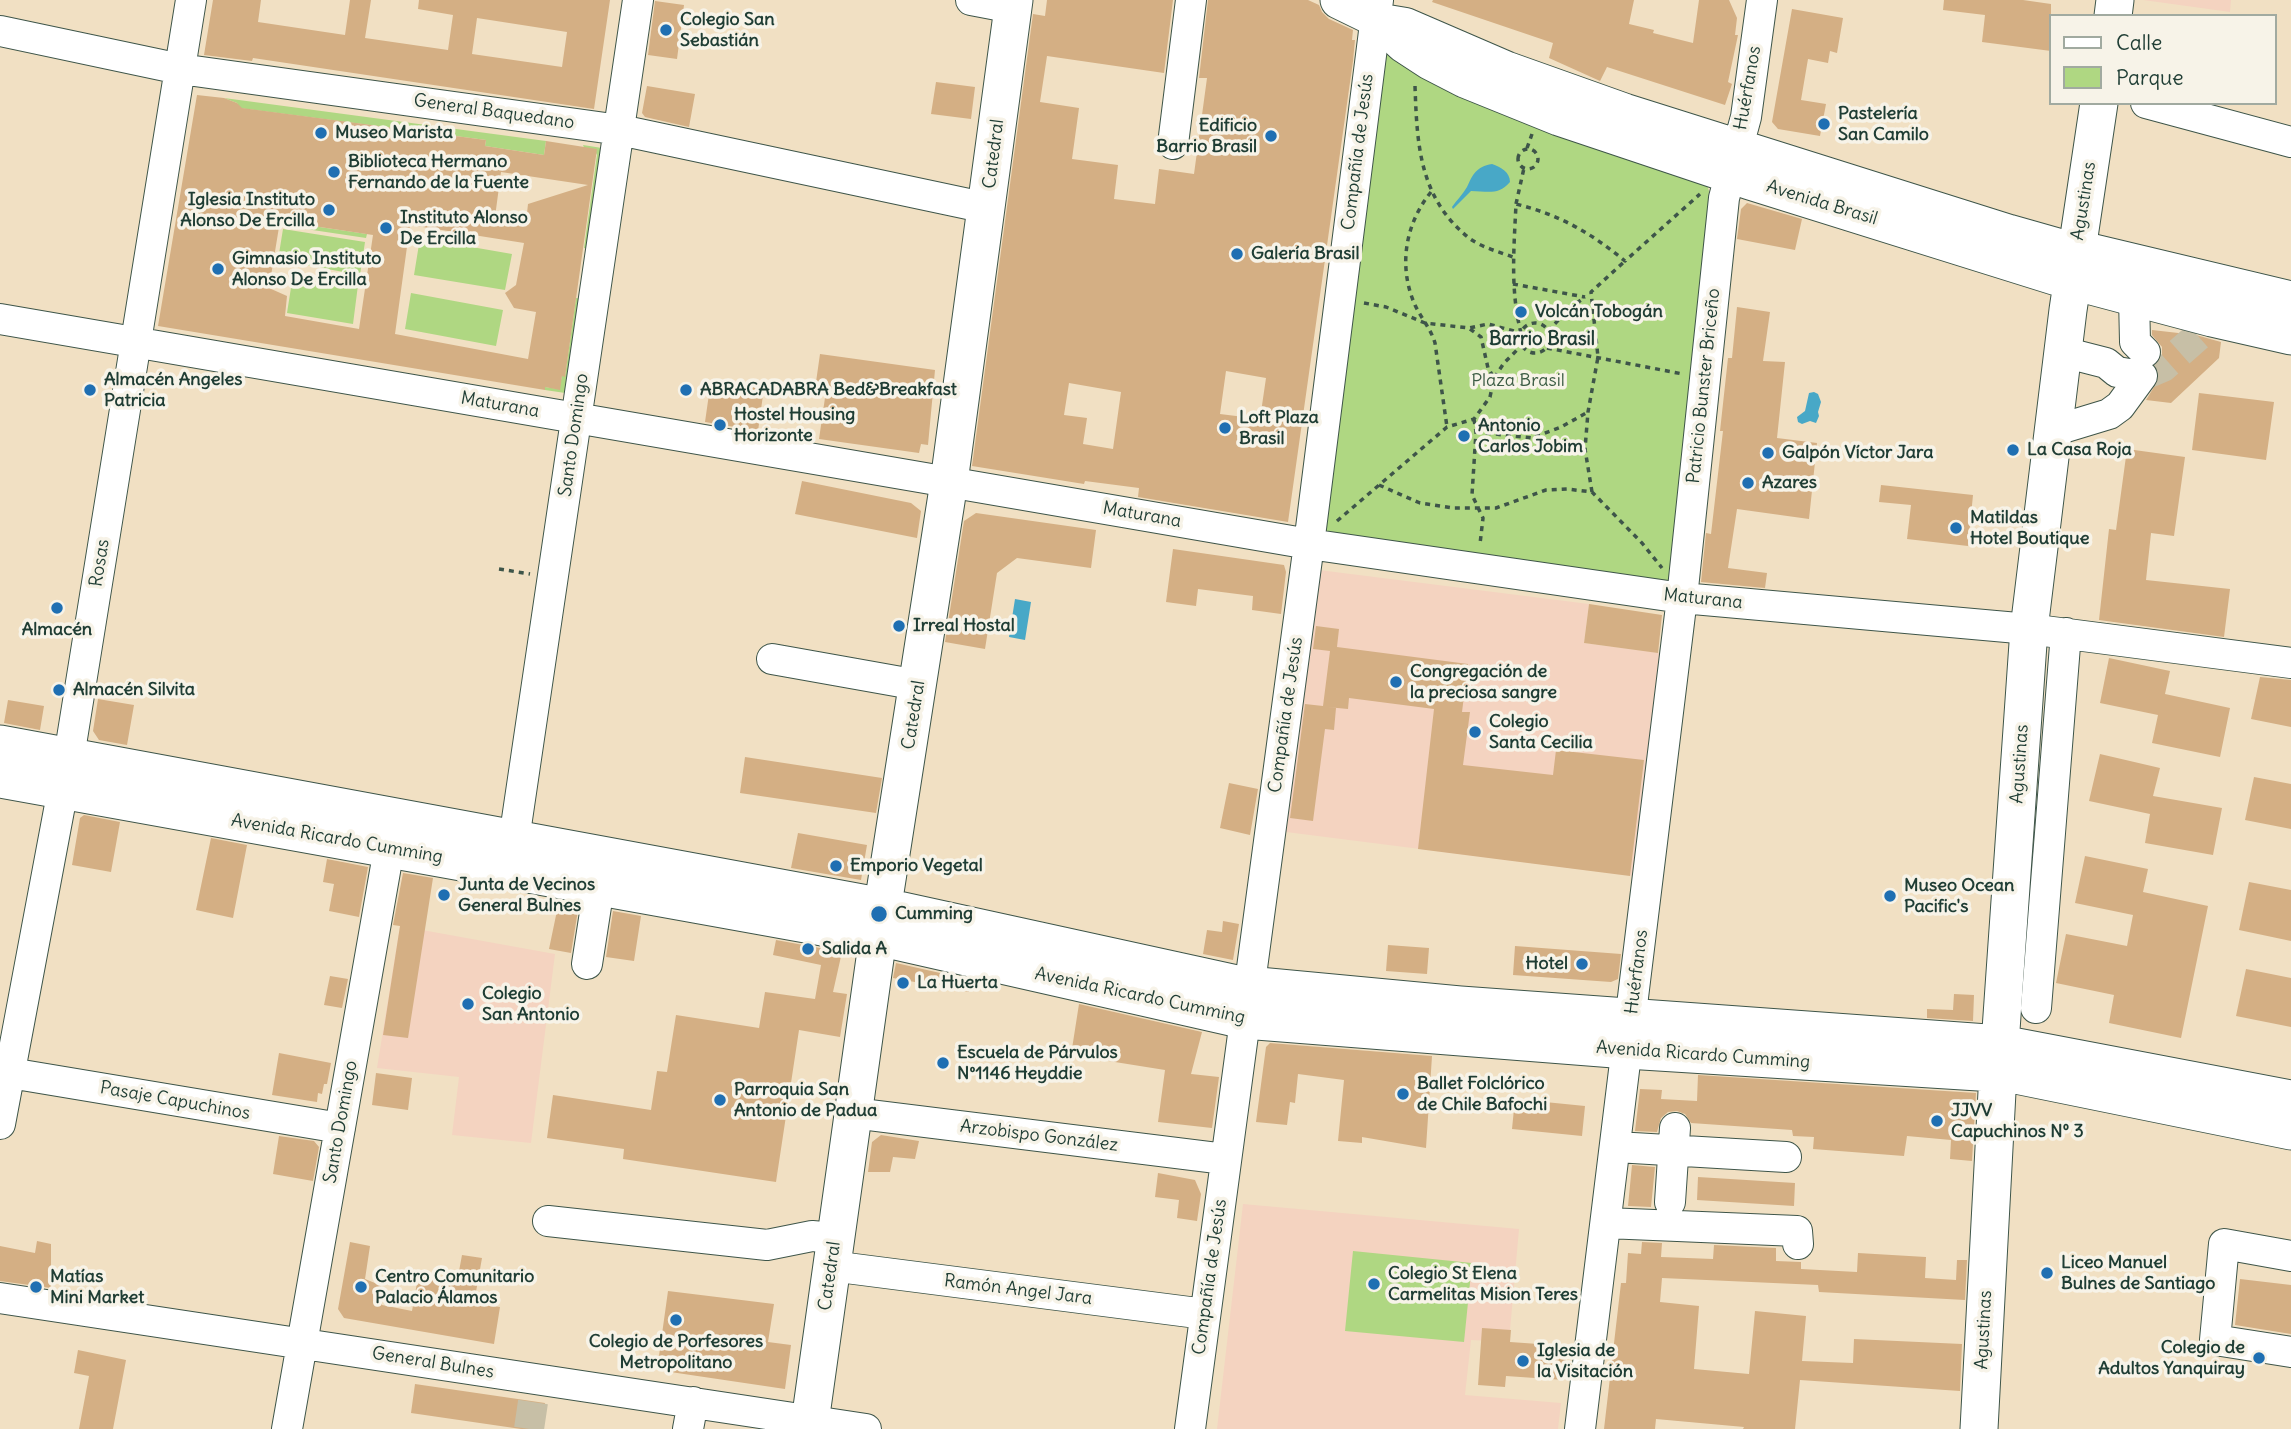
<!DOCTYPE html>
<meta charset="utf-8">
<style>
body{margin:0}
#map{position:relative;width:2291px;height:1429px;overflow:hidden;background:#f1e0c3;font-family:Delius,sans-serif}
canvas{display:block}
.legend{position:absolute;left:2049px;top:14px;width:228px;height:91px;box-sizing:border-box;background:#f7f3e8;border:2px solid #a1aaa0;margin:0;padding:9px 12px;list-style:none;font-size:21px;color:#1f3d34}
.legend li{display:flex;align-items:center;gap:14px;height:35px}
.legend b{width:35px;border:2px solid #a1aaa0}
</style>
<div id="map">
<canvas width="2291" height="1429"></canvas>
<ul class="legend">
<li><b style="height:9px;background:#fff"></b>Calle</li>
<li><b style="height:19px;background:#afd782"></b>Parque</li>
</ul>
</div>
<script>
const ctx = document.querySelector('canvas').getContext('2d');
ctx.lineJoin = 'round';
function fillPath(path, color) {
  ctx.fillStyle = color;
  ctx.fill(path, 'evenodd');
}
function stroke(path, color, width, dash) {
  ctx.strokeStyle = color;
  ctx.lineWidth = width;
  ctx.lineCap = dash ? 'butt' : 'round';
  ctx.setLineDash(dash || []);
  ctx.stroke(path);
}
function label(font, color, halo, rows, align = 'center') {
  ctx.font = font + ' Delius,sans-serif';
  ctx.lineWidth = 7;
  ctx.setLineDash([]);
  ctx.textBaseline = 'middle';
  ctx.strokeStyle = halo;
  ctx.fillStyle = color;
  for (const [text, x, y, turn = 0] of rows) {
    ctx.save();
    ctx.translate(x, y);
    ctx.rotate((+turn || 0) * Math.PI / 180);
    ctx.textAlign = isNaN(turn) ? turn : align;
    if (halo) ctx.strokeText(text, 0, 0);
    ctx.fillText(text, 0, 0);
    ctx.restore();
  }
}
fillPath(new Path2D(`
 M2143 0H2231L2230 12Z
 M1319 570 1589 604 1584 643 1661 653 1633 876 1286 832Z
 M400 926 555 954 531 1143 452 1135 459 1077 377 1068Z
 M1243 1204 1519 1229 1509 1342 1471 1340 1465 1395 1561 1403 1558 1429H1217Z`), '#f4d3c0');
fillPath(new Path2D(`
 M1391 53 1707 185 1709 191 1692 387 1672 583 1325 533 1386 55Z
 M224 98 546 141 544 155 485 146 486 140 239 108 237 103Z
 M583 145 602 148 594 249 584 248 597 155 595 151 585 150Z
 M279 221 367 234 366 238 279 225Z
 M283 229 365 242 360 275 278 260Z
 M420 238 512 254 505 290 414 275Z
 M293 275 358 285 353 324 287 313Z
 M411 293 503 310 496 346 405 329Z
 M576 298 587 299 572 394 545 390V387L559 389 562 376H565Z
 M1353 1251 1472 1263 1464 1342 1345 1331Z`), '#afd782');
fillPath(new Path2D(`
 M1492 164C1501 167 1510 172 1510 182 1498 196 1487 191 1471 191L1453 209 1452 207C1456 201 1463 194 1467 187 1473 174 1476 167 1492 164Z
 M1814 392 1818 394 1821 402 1818 412 1819 416 1816 423 1810 421 1802 424 1798 422 1797 417 1805 411 1809 393Z
 M1015 599 1031 602 1025 640 1009 637Z`), '#48a8c7');
fillPath(new Path2D(`
 M213 0H261L258 22 345 35 350 0H371L365 38 448 50 453 15 418 9 419 0H610L594 109 253 58 252 61 204 55ZM477 18 567 32 562 67 472 54Z
 M1047 0H1173L1164 73 1047 56 1040 102 1079 108 1072 159 1118 165 1114 199 1155 204 1159 169 1194 174 1207 78H1199L1208 0H1308L1319 5 1322 12 1329 19 1353 30 1352 40H1355L1353 61 1288 522 1138 497 1139 488 1085 481 1084 484 972 466 1033 14 1045 16ZM1226 371 1266 378 1260 419 1220 414ZM1069 383 1121 392 1113 449 1083 444 1087 418 1064 415Z
 M1433 0H1634L1629 24 1654 30 1653 33 1693 43 1699 0H1729L1737 18 1735 35H1738L1728 82 1732 84 1725 105 1607 67 1600 81 1549 58 1553 43 1432 2Z
 M1944 0H2023L2051 4V51L1982 42 1985 15 1943 10Z
 M655 1 684 5 677 59 648 55Z
 M1792 9 1843 18 1837 53 1830 51 1828 63 1808 59 1801 100 1826 104 1820 136 1778 129 1772 122Z
 M936 82 975 87 971 119 931 114Z
 M647 86 695 94 689 127 645 117 642 113Z
 M197 95 224 98 237 103 242 108 486 140 485 146 544 155 546 141 597 149 565 377 562 376 560 390 545 387V390L158 326ZM501 172 588 185 528 204 526 222 495 217ZM280 221 373 235 359 329 285 316 287 296 269 288ZM410 225 524 243 516 285 505 293 514 308 536 312 528 359 395 334Z
 M1747 203 1802 219 1795 250 1737 239 1741 209Z
 M1737 307 1770 312 1763 361 1785 362 1777 438 1817 443 1809 519 1737 509 1728 568 1767 573 1765 588 1701 582 1706 533 1711 534 1723 431H1720L1728 358H1732Z
 M2152 330 2196 335 2221 342 2219 358 2171 403 2146 400 2159 379 2155 366 2162 356V347L2152 335Z
 M820 354 935 370 928 445 921 444 919 453 819 439 826 391 815 389Z
 M711 380 764 388 758 431 705 422Z
 M2199 393 2274 402 2266 460 2192 450Z
 M2127 449 2185 457 2174 536 2151 533 2146 580 2230 589 2224 637 2099 620 2109 529 2116 530Z
 M802 481 911 503 921 511 917 538 795 514Z
 M1881 485 1973 495 1968 546 1907 539 1911 505 1879 502Z
 M976 513 1096 530 1091 568 1017 558 997 573 985 649 945 642 964 521Z
 M1173 549 1284 565 1286 572 1281 614 1252 610 1253 596 1198 589 1196 606 1166 602Z
 M1589 604 1662 615 1658 653 1584 643Z
 M1316 626 1339 629 1337 647 1468 664 1462 712H1470L1463 765 1553 775 1556 750 1644 760 1630 876 1418 849 1434 709 1349 698 1348 709 1327 707 1336 708 1334 730 1325 729 1313 821 1290 818 1305 704 1323 706 1330 651 1313 649Z
 M2109 658 2170 671 2165 694 2230 708 2220 757 2152 743 2158 715 2100 703Z
 M2260 677 2291 680V727L2251 719Z
 M98 699 134 705 127 745 99 740 93 731Z
 M8 700 44 706 40 730 4 723Z
 M2100 754 2160 768 2153 796 2222 808 2213 855 2145 843 2150 814 2089 801Z
 M745 757 882 778 876 813 740 793Z
 M2254 777 2291 784V829L2245 820Z
 M1229 783 1258 789 1250 835 1220 828Z
 M84 815 120 822 111 872 72 865 80 818Z
 M798 833 867 845 861 880 791 868Z
 M211 838 247 845 233 918 196 910Z
 M2085 856 2148 869 2143 892 2208 906 2181 1038 2109 1023 2114 995 2056 983 2066 934 2127 946 2133 915 2075 903Z
 M327 859 368 867 359 917 329 911 334 884 323 882Z
 M403 873 433 878 408 1038 383 1035 400 926 393 925Z
 M2249 882 2291 890V941L2239 930Z
 M559 901 579 904 571 953 549 949Z
 M613 911 641 916 634 961 606 957Z
 M1223 921 1239 924 1233 960 1203 954 1207 930 1222 932Z
 M776 940 842 952 833 992 847 994 840 1037 799 1030 776 1182 623 1159 624 1149 547 1138 553 1095 651 1110 657 1071 667 1072 676 1015 759 1028 765 992 815 999 821 965 773 955Z
 M1388 945 1429 948 1427 974 1386 971Z
 M1515 946 1621 954 1618 979 1611 982 1513 975Z
 M896 963 971 980 969 992 893 978Z
 M2246 969 2291 978V1027L2236 1016Z
 M330 976 348 979 342 1008 324 1005Z
 M1954 994 1974 995 1973 1021 1927 1018V1009L1953 1010Z
 M1079 1004 1202 1032 1191 1074 1219 1077 1212 1128 1158 1122 1165 1070 1071 1055Z
 M1270 1043 1432 1056 1426 1148 1362 1137V1143L1338 1141 1344 1080 1298 1074 1295 1103 1290 1102 1287 1125 1256 1122 1266 1047Z
 M279 1053 331 1063 327 1084H324L322 1094 318 1093 317 1102 272 1095Z
 M376 1073 412 1078 408 1110 372 1105Z
 M1698 1075 1976 1093 1972 1161 1950 1159 1951 1140 1907 1136 1904 1156 1813 1149 1814 1137 1793 1136 1792 1130 1691 1123 1685 1114 1677 1111 1668 1112 1661 1118 1657 1132 1635 1131 1640 1089 1662 1090 1661 1099 1697 1101Z
 M1515 1099 1585 1106 1582 1136 1512 1129Z
 M881 1135 919 1141 915 1159 893 1157 890 1172H868L872 1142Z
 M279 1136 314 1141 319 1147 313 1181 273 1174Z
 M1632 1165 1655 1167 1651 1207 1628 1206Z
 M1158 1173 1195 1180 1201 1194 1197 1221 1177 1218 1179 1200 1155 1197Z
 M1698 1177 1795 1183 1794 1206 1697 1200Z
 M37 1241 51 1244V1288L0 1281V1246L35 1253Z
 M350 1242 370 1246 365 1279 380 1285 382 1289V1305L412 1311 418 1277 457 1282 462 1255 482 1258 474 1303 500 1307 494 1344 344 1318 338 1309Z
 M1642 1242 1662 1243 1661 1257 1713 1259 1714 1245 1776 1248V1261L1801 1262V1269L1857 1272 1858 1253 1926 1257 1925 1278 1956 1280 1957 1260H1967L1965 1300 1819 1292 1818 1285 1662 1278 1660 1302 1699 1306 1694 1369 1749 1374 1755 1311 1806 1316 1802 1361 1853 1363 1854 1339 1962 1344 1960 1391 1800 1380 1795 1429H1743L1744 1427 1656 1419 1655 1429H1604L1621 1283H1626L1628 1253 1641 1254Z
 M2240 1279 2291 1285V1334L2235 1325Z
 M668 1291 774 1304 768 1342 791 1345 785 1389 657 1370Z
 M1482 1328 1511 1330 1510 1342 1567 1346 1564 1380 1506 1376 1505 1387 1478 1385Z
 M78 1350 126 1360 113 1429H79L89 1376 74 1373Z
 M415 1384 545 1403 541 1429H521L411 1413Z`), '#d4af84');
stroke(new Path2D(`
 M2142 376 2163 367 2198 336
 M529 1429 533 1402`), '#c7bfa6', 30, [30, 15]);
const minor = new Path2D(`
 M971 0 1013 8
 M1376 18 1406 23 1508 67 1626 109 2010 230 2077 249
 M0 31 180 69 620 130 987 208
 M2146 103 2291 142
 M1173 144 1191 0
 M2134 297 2135 342 2145 352
 M0 319 1309 544 1682 598 2029 629 2291 663
 M2053 431 2109 414 2120 406 2142 376 2117 372 2106 363 2063 352
 M772 659 918 685
 M511 860 638 0
 M587 964 599 887
 M2036 1008 2066 633
 M10 1073 340 1128
 M853 1113 1225 1159
 M0 1124 69 757 191 0
 M1616 1147 1786 1157
 M1670 1202 1675 1128
 M548 1221 767 1245 812 1236 835 1238
 M1606 1223 1797 1231 1798 1244
 M2291 1256 2224 1244 2215 1340 2291 1352
 M831 1266 1205 1314
 M0 1298 866 1429
 M287 1429 393 826
 M688 1429 693 1402
 M1190 1429 1309 544 1378 0
 M1580 1429 1682 598 1724 198 1746 117 1762 0`);
const major = new Path2D(`
 M1339 0 1376 18 1404 44 1430 61 1465 79 1559 117 1750 181 2054 276 2212 318 2291 336
 M2113 16 2115 0
 M2077 249 2291 300
 M0 744 894 909 1237 984 1460 1005 2001 1044 2291 1099
 M0 779 878 937 1244 1020 1627 1050 2011 1074 2291 1131
 M809 1429 878 937 949 482 1014 0
 M1979 1429 1998 1073 2029 629 2068 310 2099 103`);
stroke(minor, '#3e5549', 32);
stroke(major, '#3e5549', 39);
stroke(new Path2D(`
 M1415 86C1417 144 1419 198 1469 238 1481 247 1499 252 1513 257
 M1527 148 1532 134
 M1518 159a10 10 0 1 1 20 0a10 10 0 1 1-20 0Z
 M1431 192C1405 224 1398 267 1415 305 1421 318 1431 329 1435 343L1447 427
 M1516 204 1524 168
 M1513 284 1585 297
 M1364 303 1386 307 1425 323 1469 328 1488 324 1521 333
 M1520 338a15 15 0 1 1 30 0a15 15 0 1 1-30 0Z
 M1470 329 1481 337 1488 368 1494 378
 M1548 331 1569 309 1585 297
 M1521 333C1510 290 1514 248 1516 204 1560 215 1591 233 1625 261L1700 194
 M1547 348 1683 374
 M1474 419 1476 432 1472 495 1483 518 1480 544
 M1476 432 1532 438 1561 427 1588 412
 M1379 485 1420 503 1454 508H1496L1546 490 1567 489 1592 492 1642 543 1662 568
 M1592 492 1585 449 1588 412 1598 357 1591 292 1625 261
 M1337 521 1447 427 1474 419 1490 397 1494 378 1504 363 1522 345
 M499 569 530 574`), '#3e5549', 3.5, [5, 5]);
stroke(minor, '#fff', 30);
stroke(major, '#fff', 37);
for (const [x, y, r, color] of [
 [666,30,7,"#1f6fb2"],
 [1824,124,7,"#1f6fb2"],
 [321,133,7,"#1f6fb2"],
 [1271,136,7,"#1f6fb2"],
 [334,172,7,"#1f6fb2"],
 [329,210,7,"#1f6fb2"],
 [386,228,7,"#1f6fb2"],
 [1237,254,7,"#1f6fb2"],
 [218,269,7,"#1f6fb2"],
 [1521,312,7,"#1f6fb2"],
 [90,390,7,"#1f6fb2"],
 [686,390,7,"#1f6fb2"],
 [720,425,7,"#1f6fb2"],
 [1225,428,7,"#1f6fb2"],
 [1464,436,7,"#1f6fb2"],
 [2013,450,7,"#1f6fb2"],
 [1768,453,7,"#1f6fb2"],
 [1748,483,7,"#1f6fb2"],
 [1956,528,7,"#1f6fb2"],
 [57,608,7,"#1f6fb2"],
 [899,626,7,"#1f6fb2"],
 [1396,682,7,"#1f6fb2"],
 [59,690,7,"#1f6fb2"],
 [1475,732,7,"#1f6fb2"],
 [836,866,7,"#1f6fb2"],
 [444,895,7,"#1f6fb2"],
 [1890,896,7,"#1f6fb2"],
 [879,914,9,"#1f6fb2"],
 [808,949,7,"#1f6fb2"],
 [1582,964,7,"#1f6fb2"],
 [903,983,7,"#1f6fb2"],
 [468,1004,7,"#1f6fb2"],
 [943,1063,7,"#1f6fb2"],
 [1403,1094,7,"#1f6fb2"],
 [720,1100,7,"#1f6fb2"],
 [1937,1121,7,"#1f6fb2"],
 [2047,1273,7,"#1f6fb2"],
 [1374,1284,7,"#1f6fb2"],
 [36,1287,7,"#1f6fb2"],
 [361,1287,7,"#1f6fb2"],
 [676,1320,7,"#1f6fb2"],
 [2259,1358,7,"#1f6fb2"],
 [1523,1361,7,"#1f6fb2"]
]) {
  const dot = new Path2D();
  dot.arc(x, y, r, 0, 2 * Math.PI);
  ctx.fillStyle = color;
  ctx.fill(dot);
  stroke(dot, '#f7f3e8', 2.5);
}
label('bold 18px', '#1f3d34', '#f7f3e8', [
 ["Colegio San",680,20],
 ["Sebastián",680,41],
 ["Pastelería",1838,114],
 ["San Camilo",1838,135],
 ["Edificio",1257,126,"right"],
 ["Barrio Brasil",1257,147,"right"],
 ["Museo Marista",335,133],
 ["Biblioteca Hermano",348,162],
 ["Fernando de la Fuente",348,183],
 ["Iglesia Instituto",315,200,"right"],
 ["Alonso De Ercilla",315,221,"right"],
 ["Instituto Alonso",400,218],
 ["De Ercilla",400,239],
 ["Galería Brasil",1251,254],
 ["Gimnasio Instituto",232,259],
 ["Alonso De Ercilla",232,280],
 ["Volcán Tobogán",1535,312],
 ["Almacén Angeles",104,380],
 ["Patricia",104,401],
 ["ABRACADABRA Bed&Breakfast",700,390],
 ["Hostel Housing",734,415],
 ["Horizonte",734,436],
 ["Loft Plaza",1239,418],
 ["Brasil",1239,439],
 ["Antonio",1478,426],
 ["Carlos Jobim",1478,447],
 ["La Casa Roja",2027,450],
 ["Galpón Víctor Jara",1782,453],
 ["Azares",1762,483],
 ["Matildas",1970,518],
 ["Hotel Boutique",1970,539],
 ["Irreal Hostal",913,626],
 ["Almacén",57,630,"center"],
 ["Congregación de",1410,672],
 ["la preciosa sangre",1410,693],
 ["Almacén Silvita",73,690],
 ["Colegio",1489,722],
 ["Santa Cecilia",1489,743],
 ["Emporio Vegetal",850,866],
 ["Junta de Vecinos",458,885],
 ["General Bulnes",458,906],
 ["Museo Ocean",1904,886],
 ["Pacific's",1904,907],
 ["Cumming",895,914],
 ["Salida A",822,949],
 ["Hotel",1568,964,"right"],
 ["La Huerta",917,983],
 ["Colegio",482,994],
 ["San Antonio",482,1015],
 ["Escuela de Párvulos",957,1053],
 ["N°1146 Heyddie",957,1074],
 ["Ballet Folclórico",1417,1084],
 ["de Chile Bafochi",1417,1105],
 ["Parroquia San",734,1090],
 ["Antonio de Padua",734,1111],
 ["JJVV",1951,1111],
 ["Capuchinos Nº 3",1951,1132],
 ["Liceo Manuel",2061,1263],
 ["Bulnes de Santiago",2061,1284],
 ["Colegio St Elena",1388,1274],
 ["Carmelitas Mision Teres",1388,1295],
 ["Matías",50,1277],
 ["Mini Market",50,1298],
 ["Centro Comunitario",375,1277],
 ["Palacio Álamos",375,1298],
 ["Colegio de Porfesores",676,1342,"center"],
 ["Metropolitano",676,1363,"center"],
 ["Colegio de",2245,1348,"right"],
 ["Adultos Yanquiray",2245,1369,"right"],
 ["Iglesia de",1537,1351],
 ["la Visitación",1537,1372]
], 'left');
label('18px', '#1f3d34', '#f7f3e8', [
 ["Huérfanos",1748,88,-80],
 ["General Baquedano",494,112,8],
 ["Compañía de Jesús",1358,152,-83],
 ["Catedral",994,154,-83],
 ["Agustinas",2084,201,-81],
 ["Avenida Brasil",1822,203,17],
 ["Patricio Bunster Briceño",1704,386,-84],
 ["Maturana",500,405,10],
 ["Santo Domingo",574,435,-82],
 ["Maturana",1142,515,10],
 ["Rosas",100,563,-81],
 ["Maturana",1703,599,6],
 ["Catedral",914,715,-81],
 ["Compañía de Jesús",1286,715,-82],
 ["Agustinas",2020,764,-86],
 ["Avenida Ricardo Cumming",337,839,10],
 ["Huérfanos",1637,972,-83],
 ["Avenida Ricardo Cumming",1140,996,12],
 ["Avenida Ricardo Cumming",1703,1055,4],
 ["Pasaje Capuchinos",175,1101,10],
 ["Santo Domingo",341,1122,-80],
 ["Arzobispo González",1039,1136,7],
 ["Catedral",830,1276,-82],
 ["Compañía de Jesús",1210,1277,-82],
 ["Ramón Angel Jara",1018,1290,7],
 ["Agustinas",1984,1330,-87],
 ["General Bulnes",433,1363,9]
]);
label('18px', '#3c5c44', '#f7f3e8', [
 ["Plaza Brasil",1518,381]
]);
label('bold 19px', '#1f3d34', '#f7f3e8', [
 ["Barrio Brasil",1542,340]
]);
</script>
